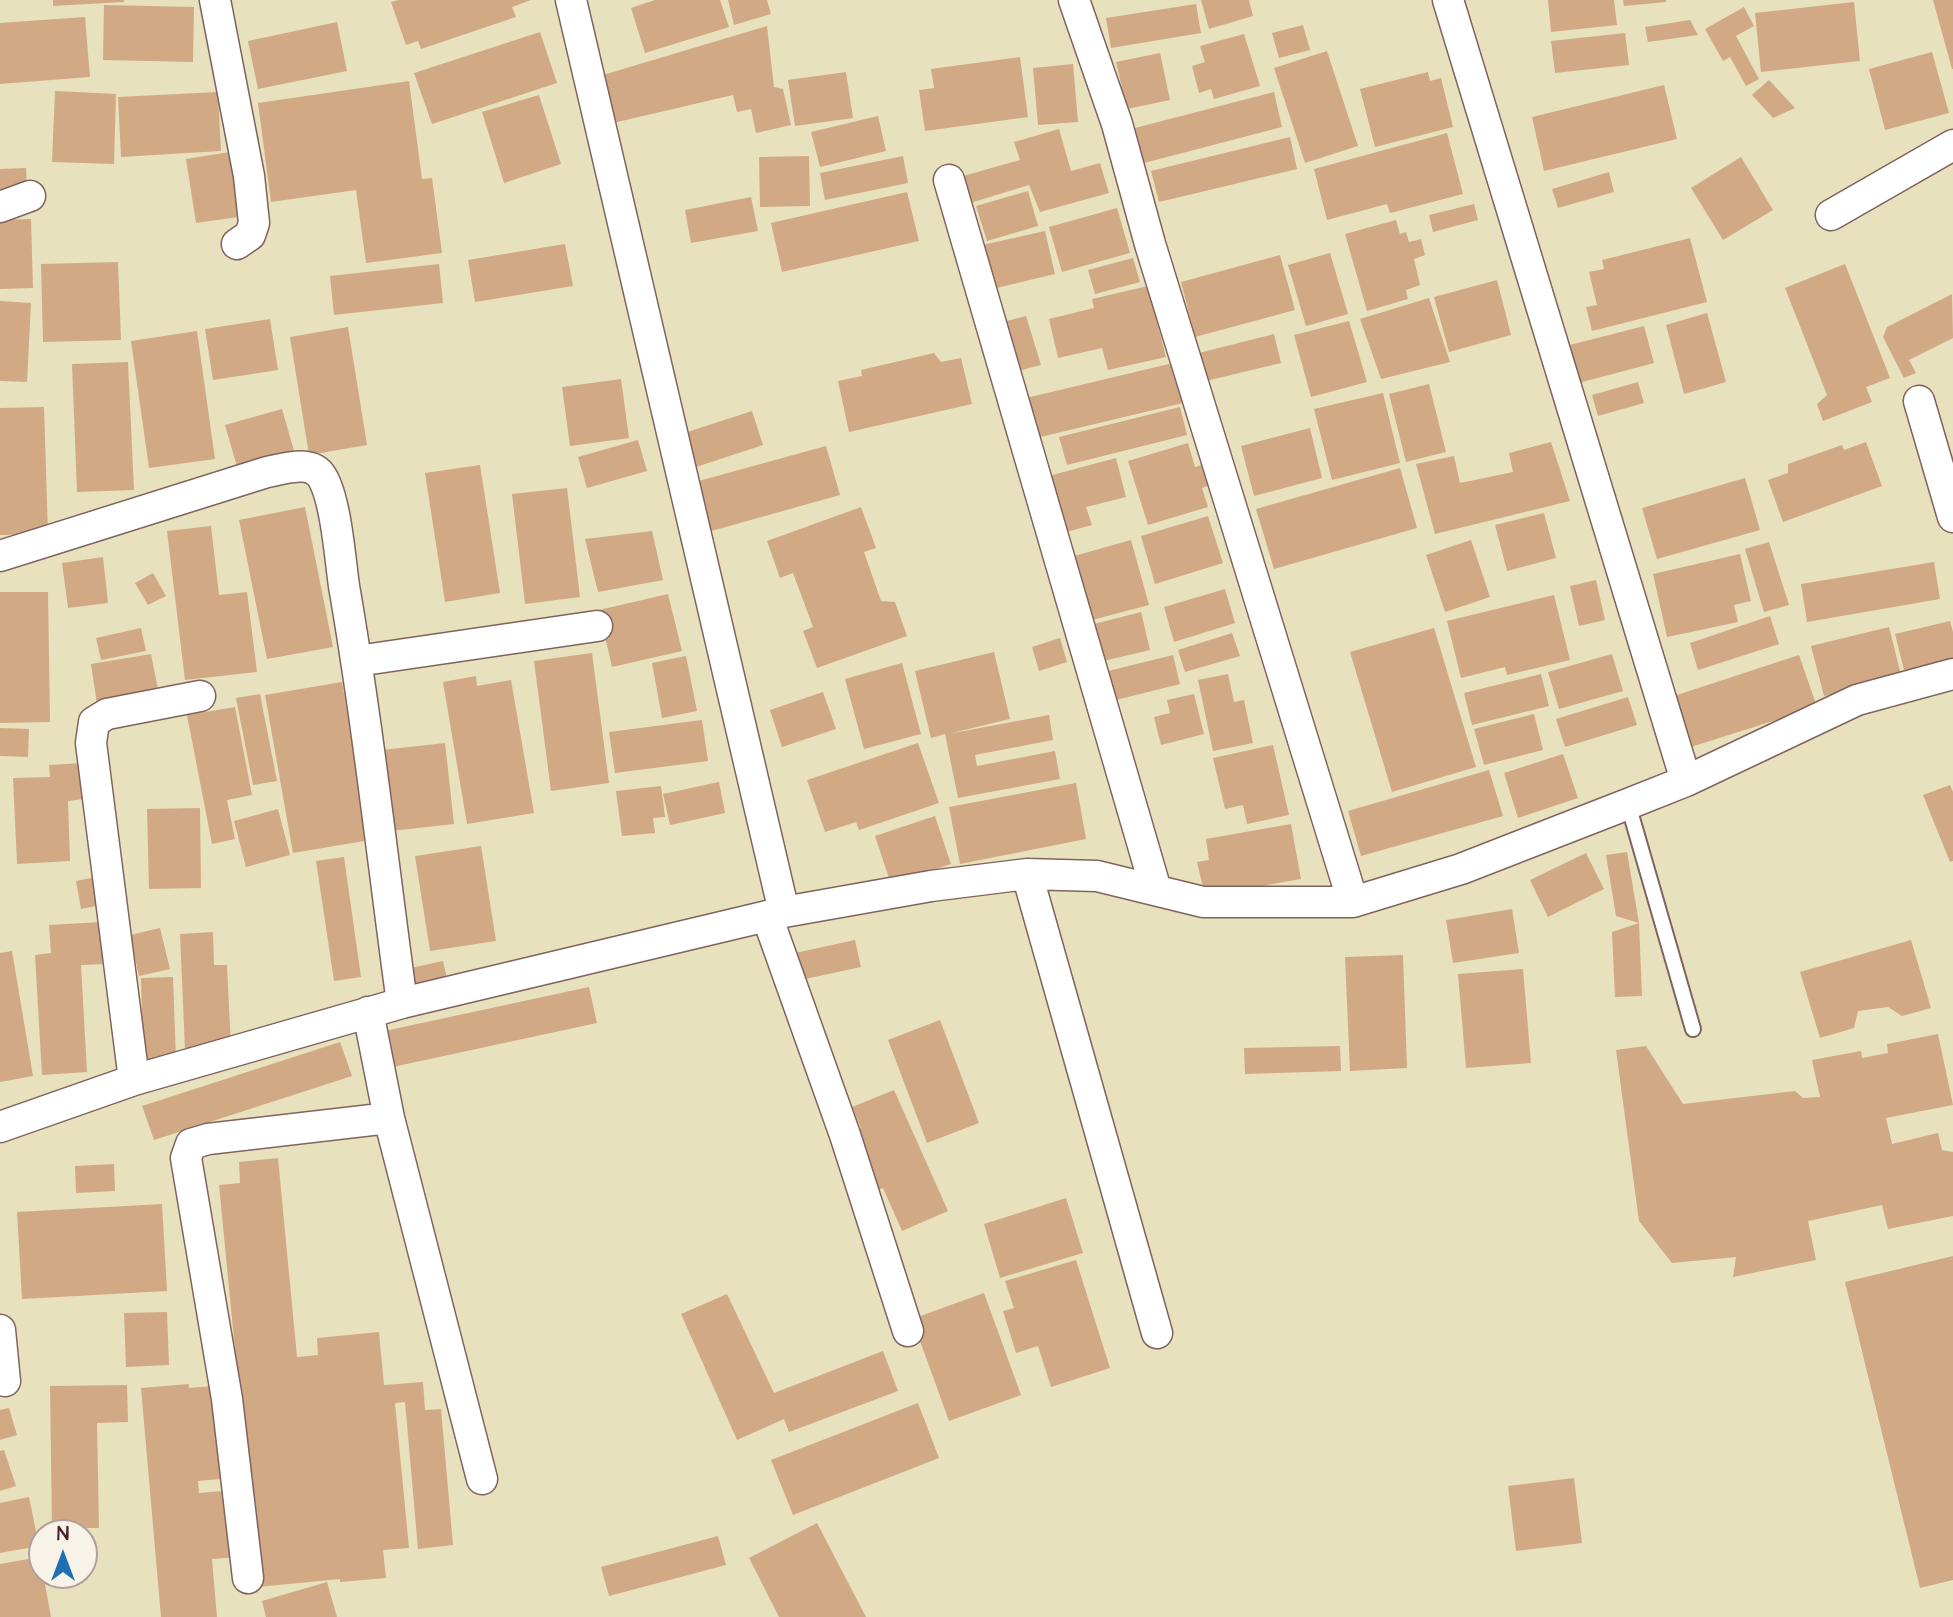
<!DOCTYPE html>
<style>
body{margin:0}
#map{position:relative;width:1953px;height:1617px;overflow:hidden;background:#e8e1bd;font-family:"Architects Daughter",sans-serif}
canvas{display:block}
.north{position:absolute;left:28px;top:1519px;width:70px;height:70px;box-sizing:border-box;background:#f7f3e8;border:2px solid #b29e9c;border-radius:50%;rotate:0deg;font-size:19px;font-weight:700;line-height:28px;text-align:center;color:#4a1f2b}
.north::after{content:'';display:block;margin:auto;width:24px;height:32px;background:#1f6fb2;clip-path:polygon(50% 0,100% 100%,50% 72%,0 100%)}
</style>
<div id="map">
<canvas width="1953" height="1617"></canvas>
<div class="north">N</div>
</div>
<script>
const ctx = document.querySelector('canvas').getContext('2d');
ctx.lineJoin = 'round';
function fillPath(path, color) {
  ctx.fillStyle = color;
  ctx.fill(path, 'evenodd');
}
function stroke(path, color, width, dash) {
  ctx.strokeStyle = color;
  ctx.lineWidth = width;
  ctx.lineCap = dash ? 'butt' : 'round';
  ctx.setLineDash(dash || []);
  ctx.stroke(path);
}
fillPath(new Path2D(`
 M53 0H124V2L53 6Z
 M399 0H531L512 7 516 17 421 49 418 41 406 45 391 2Z
 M655 0H720L729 27 645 53 631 8Z
 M728 0H767L771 14 734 25Z
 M1201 0H1249L1253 16 1209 29Z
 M1548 0H1614L1617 25 1551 32Z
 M1623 0H1666V2L1624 6Z
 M1933 0H1953V69H1952Z
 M1854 2 1860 61 1761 72 1755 13Z
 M1196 4 1201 33 1111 48 1106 18Z
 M104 5 194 7 193 62 103 60Z
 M1744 7 1754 26 1736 36 1759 79 1746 86 1730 57 1723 61 1705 29Z
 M85 17 90 77 0 84V23Z
 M1690 20 1698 35 1648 42 1645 27Z
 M337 22 347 71 258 89 248 41Z
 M1303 25 1310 50 1279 58 1272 33Z
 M767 26 774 87 783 89 791 125 756 133 751 109 737 112 733 95 613 123 603 75Z
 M540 32 557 83 432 124 414 73Z
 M1625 33 1629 65 1555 73 1551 41Z
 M1244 34 1260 86 1214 99 1211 89 1199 93 1192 66 1205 62 1200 46Z
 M1327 51 1358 146 1305 163 1274 68Z
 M1932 52 1949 113 1885 130 1869 69Z
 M1160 53 1170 100 1127 109 1116 62Z
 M1020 57 1028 117 925 131 919 90 934 88 931 69Z
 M1073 64 1078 122 1038 125 1033 68Z
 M846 72 853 118 795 126 788 80Z
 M1428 72 1430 81 1441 78 1453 127 1375 147 1360 89Z
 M1769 80 1795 108 1773 118 1752 95Z
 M409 81 422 179 432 178 442 253 366 263 356 190 271 202 258 103Z
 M1664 85 1677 139 1544 171 1532 117Z
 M55 91 116 94 114 164 52 162Z
 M218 92 221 151 121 157 118 97Z
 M1274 92 1282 127 1144 163 1135 128Z
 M539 95 561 164 504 183 482 112Z
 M878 116 886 151 820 167 811 132Z
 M1059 129 1071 171 1100 163 1109 193 1040 212 1029 185 964 205 956 178 1020 160 1014 142Z
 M1447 133 1463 194 1390 213 1387 204 1327 220 1314 169Z
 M1290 137 1297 169 1159 202 1151 171Z
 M236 151 245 216 196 223 186 159Z
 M809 156 810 206 760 207 759 157Z
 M903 156 908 183 825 200 820 173Z
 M1741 157 1773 210 1723 240 1691 188Z
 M26 168 27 195 0 197V169Z
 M1609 172 1614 192 1558 208 1552 189Z
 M1028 191 1038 226 987 241 976 206Z
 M907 192 919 241 782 272 771 223Z
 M751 197 758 231 691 243 685 210Z
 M1474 204 1478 220 1433 232 1429 215Z
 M1117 208 1130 253 1062 272 1049 227Z
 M31 219 33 288 0 289V220Z
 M1396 220 1400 234 1406 232 1409 242 1421 239 1425 255 1414 259 1420 285 1406 290 1408 299 1367 311 1345 234Z
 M1045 231 1055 274 988 290 978 246Z
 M1690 238 1707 302 1592 331 1586 307 1597 305 1589 272 1604 269 1602 260Z
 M565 244 573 286 475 302 468 260Z
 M1330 253 1348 314 1306 326 1288 265Z
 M1280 255 1295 310 1195 337 1181 282Z
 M1133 258 1140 282 1095 294 1088 270Z
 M118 262 121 340 43 342 41 264Z
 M439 264 443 303 334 315 330 276Z
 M1845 264 1890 378 1866 387 1872 402 1823 421 1817 404 1827 395 1785 288Z
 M1497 280 1511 335 1449 352 1434 297Z
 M1148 286 1166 357 1108 370 1102 348 1058 358 1049 319 1094 308 1092 299Z
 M1952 294 1953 338 1909 360 1916 373 1904 378 1883 337 1887 327Z
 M1429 298 1450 362 1381 379 1360 319Z
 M0 301 31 303 27 382 0 381Z
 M1707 313 1726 382 1684 394 1666 325Z
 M1026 316 1041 365 1018 371 1003 322Z
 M270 319 278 370 213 380 205 329Z
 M1349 321 1367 382 1311 397 1294 335Z
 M1644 326 1654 363 1571 385 1562 347Z
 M348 327 367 445 309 455 290 337Z
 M197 331 215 459 149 468 131 341Z
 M1274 334 1281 363 1206 381 1199 353Z
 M934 353 941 362 961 358 972 404 849 432 838 381 862 376 861 370Z
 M128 362 134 490 77 492 72 364Z
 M1173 363 1183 403 1032 439 1022 399Z
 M621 379 629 438 570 446 562 387Z
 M1638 382 1644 403 1598 416 1592 395Z
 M1429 384 1446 452 1406 462 1389 394Z
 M1383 393 1400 463 1332 480 1314 409Z
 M44 407 48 534 0 535V408Z
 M1180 407 1187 435 1067 465 1059 437Z
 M282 409 297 461 240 477 225 425Z
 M752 411 763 445 690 469 678 435Z
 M1310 428 1322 478 1254 496 1241 446Z
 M638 440 647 471 587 488 578 457Z
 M1551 442 1570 501 1435 534 1416 464 1454 456 1460 483 1513 472 1509 453Z
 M1866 442 1882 486 1783 522 1768 480 1788 473V464L1842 445 1844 450Z
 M1188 443 1195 467 1211 462 1217 482 1202 488 1208 507 1148 525 1128 461Z
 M826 446 840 495 708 532 695 482Z
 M1116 458 1126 497 1086 507 1092 525 1059 534 1045 477Z
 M480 465 500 593 445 602 425 473Z
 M1400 468 1417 528 1274 569 1256 509Z
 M1745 478 1760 530 1657 559 1642 508Z
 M567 488 580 597 525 604 512 494Z
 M305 507 333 647 267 659 239 520Z
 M861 507 876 548 864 552 881 601 895 602 907 636 817 668 803 631 813 627 793 573 780 578 767 541Z
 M1544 513 1556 558 1507 571 1495 525Z
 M1208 516 1223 563 1155 584 1141 536Z
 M211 526 219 595 247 592 257 672 185 680 167 531Z
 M652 531 663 580 598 592 585 539Z
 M1131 540 1149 605 1092 620 1074 556Z
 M1471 540 1490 597 1445 612 1426 555Z
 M1769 542 1789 605 1764 612 1745 549Z
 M1740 554 1751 601 1734 605 1738 622 1667 637 1653 574Z
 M103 557 108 603 68 608 62 563Z
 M1934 562 1940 599 1807 622 1801 584Z
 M153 573 166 596 148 605 135 583Z
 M1596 580 1605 620 1579 626 1570 586Z
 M1225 589 1235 623 1174 642 1164 607Z
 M0 592H48L50 722 0 723Z
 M668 594 682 651 612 667 599 610Z
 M1554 595 1570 660 1507 675 1505 667 1461 678 1447 621Z
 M1141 612 1150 650 1095 663 1086 626Z
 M1770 616 1779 644 1698 670 1690 643Z
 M1950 621 1953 632V663L1905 674 1895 634Z
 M1889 627 1903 683 1860 688 1824 696 1811 646Z
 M141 628 146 651 101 660 96 638Z
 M1434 628 1476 767 1392 792 1350 652Z
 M1232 633 1240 656 1185 672 1178 650Z
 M1060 638 1067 662 1039 671 1032 647Z
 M994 652 1010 719 948 734 1049 715 1053 740 975 755 977 766 1055 751 1060 779 958 798 945 734 931 738 915 671Z
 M592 653 609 783 551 791 534 661Z
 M151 654 159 694 97 704 91 664Z
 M1612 654 1623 691 1559 709 1548 672Z
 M1173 655 1180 684 1112 701 1104 672Z
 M1799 655 1817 707 1691 747 1674 696Z
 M686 656 697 711 662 718 652 663Z
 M902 663 921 734 864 749 845 679Z
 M1228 674 1234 702 1244 700 1253 743 1213 751 1198 680Z
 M1541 674 1549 706 1472 725 1464 693Z
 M476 676 477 686 511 680 534 813 467 824 443 682Z
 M342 682 370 840 293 853 265 695Z
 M823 692 836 729 782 747 770 710Z
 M260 694 277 781 253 785 236 698Z
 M1194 694 1204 734 1161 745 1154 717 1170 713 1167 700Z
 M1628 697 1637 725 1565 747 1556 719Z
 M235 707 252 795 227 800 235 839 212 844 187 715Z
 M1534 714 1543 750 1484 765 1474 729Z
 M702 720 708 761 615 773 609 732Z
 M0 728 29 729 28 757 0 756Z
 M445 743 454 824 391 831 382 750Z
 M918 743 939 803 859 830 856 822 825 832 807 780Z
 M1273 745 1289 815 1247 824 1243 805 1225 809 1213 758Z
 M1563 754 1578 798 1518 818 1504 773Z
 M83 763 84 799 68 801 70 861 17 864 13 778 50 777 49 765Z
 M1489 770 1503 816 1361 856 1348 811Z
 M719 782 725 813 670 825 663 794Z
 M1076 783 1086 839 960 864 949 807Z
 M1950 785 1953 792V861L1950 862 1923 795Z
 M661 786 665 817 653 818 655 833 622 836 616 791Z
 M200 808 201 888 149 889 147 809Z
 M278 809 290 855 246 867 234 821Z
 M935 816 951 864 891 884 875 836Z
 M1291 824 1301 879 1205 896 1197 862 1209 860 1206 839Z
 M481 846 496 941 430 951 415 856Z
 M1627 852 1639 923 1642 996 1615 997 1612 932 1639 923 1616 916 1606 855Z
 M1586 853 1604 889 1548 917 1530 880Z
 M344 857 361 977 334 981 316 861Z
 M96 877 101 905 81 909 76 881Z
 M1512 909 1519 953 1453 963 1446 920Z
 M101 922 104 964 81 965 87 1072 42 1075 35 955 51 953 49 925Z
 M160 928 170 969 139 976 130 935Z
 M213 932 214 965H227L231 1048 185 1050 180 934Z
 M855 940 861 967 791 982 786 955Z
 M1911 940 1931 1008 1902 1016 1888 1007 1858 1011 1854 1028 1820 1038 1800 972Z
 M12 951 33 1076 0 1082V953Z
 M1403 955 1407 1068 1350 1071 1345 957Z
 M443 961 448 984 410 992 406 969Z
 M1523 969 1531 1063 1466 1068 1458 974Z
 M173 977 176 1060 143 1061 141 978Z
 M589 987 597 1023 388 1068 380 1032Z
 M940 1020 979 1123 927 1143 888 1040Z
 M1938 1034 1953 1105 1886 1118 1892 1144 1938 1133 1942 1150 1953 1152V1216L1888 1229 1882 1205 1808 1221 1816 1260 1733 1277 1736 1257 1672 1263 1639 1221 1616 1050 1646 1046 1683 1104 1795 1091 1803 1098 1820 1097 1812 1060 1861 1051 1862 1058 1888 1053 1887 1044Z
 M340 1042 352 1076 154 1140 142 1106Z
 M1340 1046 1341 1071 1245 1074 1244 1048Z
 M894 1090 948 1211 902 1231 883 1188 871 1193 845 1135 861 1128 852 1107Z
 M278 1158 297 1357 318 1355 317 1338 379 1332 384 1385 423 1382 425 1410 441 1409 453 1545 418 1549 405 1402 395 1403 409 1548 383 1550 386 1578 340 1582V1579L258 1587 219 1185 240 1183 239 1162Z
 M114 1164 115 1191 76 1193 75 1166Z
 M1066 1198 1083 1253 1000 1278 984 1224Z
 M162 1204 167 1291 22 1299 17 1212Z
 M1953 1256V1580L1920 1588 1845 1282Z
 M1076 1260 1110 1368 1051 1387 1038 1346 1016 1353 1003 1311 1014 1308 1005 1281Z
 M984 1293 1021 1395 949 1421 912 1319Z
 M727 1294 774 1393 883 1351 898 1391 789 1432 784 1419 737 1440 681 1314Z
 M167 1312 169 1365 126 1367 124 1313Z
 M189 1384V1388L223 1385 231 1478 198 1481 199 1493 234 1490 240 1557 212 1559 217 1617H161L141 1388Z
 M127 1385 128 1422 97 1423 99 1528H52L50 1386Z
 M918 1403 939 1458 793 1515 771 1460Z
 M9 1408 17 1435 0 1440V1410Z
 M4 1450 16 1486 0 1491V1451Z
 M1574 1478 1582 1543 1516 1551 1508 1486Z
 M29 1497 39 1546 0 1553V1503Z
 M817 1523 866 1617H779L749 1558Z
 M718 1536 726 1565 609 1596 601 1567Z
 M40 1557 51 1617H0V1564Z
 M327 1582 337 1617H266L262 1601Z`), '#d2a985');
const lane = new Path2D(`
 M1628 804 1693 1029`);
const street = new Path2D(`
 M215 0 249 176 254 223 250 235 237 244
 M571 0 784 912
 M1074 0 1117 124 1150 244 1353 902
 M1448 0 1686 781
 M949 180 1156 890
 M0 207 30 196
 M1831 215 1953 145
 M1919 401 1953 517
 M0 556 267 472C284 469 311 459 322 477 336 500 340 558 344 586 368 725 383 864 402 1003
 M357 661 597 626
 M1027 874 1157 1333
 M767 916 845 1135 908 1331
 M368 1012 389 1118 482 1479
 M134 1080 91 743 94 722 107 714 200 696
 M0 1127 134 1080 402 1003 784 912 931 886 1027 874 1097 876 1203 902H1353L1461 869 1628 804 1686 781 1857 700 1953 674
 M0 1330 5 1381
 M248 1578 227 1399 186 1158 191 1144 208 1139 389 1118`);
stroke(lane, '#81635e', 18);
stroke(street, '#81635e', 33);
stroke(lane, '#fff', 14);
stroke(street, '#fff', 30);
</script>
